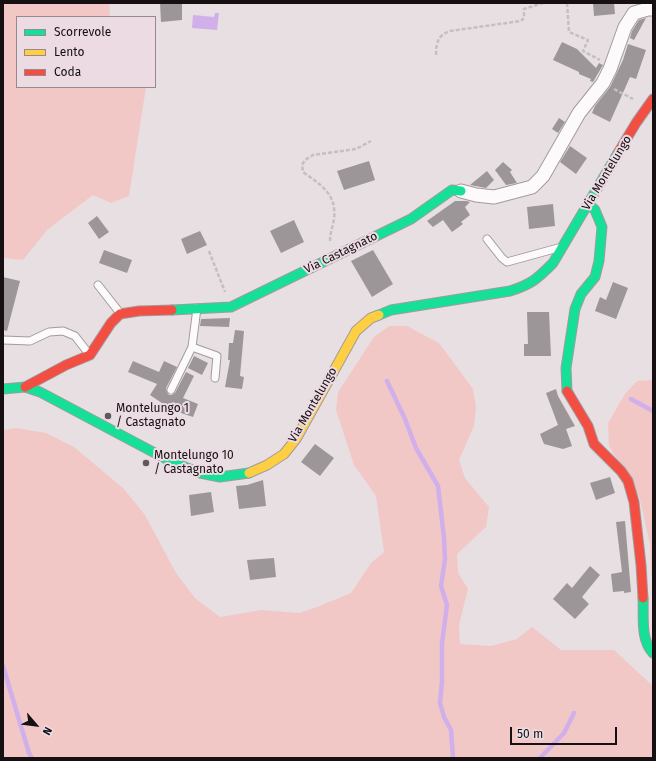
<!DOCTYPE html>
<style>
body{margin:0}
#map{position:relative;width:656px;height:761px;overflow:hidden;background:#e8dfe3;font-family:"Fira Sans",sans-serif}
canvas{display:block}
.frame{position:absolute;inset:0;border:4px solid #161013;pointer-events:none}
.legend{position:absolute;left:16px;top:16px;width:140px;height:72px;box-sizing:border-box;background:#ecdbe3;border:1px solid #968a90;margin:0;padding:5px 7px;list-style:none;font-size:12px;color:#161013}
.legend li{display:flex;align-items:center;gap:8px;height:20px}
.legend b{width:20px;border:1px solid #968a90}
.north{position:absolute;left:16px;top:705px;width:40px;height:40px;-webkit-text-stroke:3px #ecdbe3;paint-order:stroke;rotate:118deg;font-size:11px;font-weight:700;line-height:16px;text-align:center;color:#161013}
.north::after{content:'';display:block;margin:auto;width:14px;height:18px;background:#161013;clip-path:polygon(50% 0,100% 100%,50% 72%,0 100%)}
.scale{position:absolute;left:510px;top:727px;width:107px;height:18px;box-sizing:border-box;border:2px solid #161013;border-top:0;padding-left:5px;font-size:12px;line-height:14px;white-space:nowrap;color:#161013;-webkit-text-stroke:3px #ecdbe3;paint-order:stroke}
</style>
<div id="map">
<canvas width="656" height="761"></canvas>
<div class="frame"></div>
<ul class="legend">
<li><b style="height:5px;background:#16e098"></b>Scorrevole</li>
<li><b style="height:5px;background:#ffcf43"></b>Lento</li>
<li><b style="height:5px;background:#f24e42"></b>Coda</li>
</ul>
<div class="north">N</div>
<div class="scale">50 m</div>
</div>
<script>
const ctx = document.querySelector('canvas').getContext('2d');
ctx.lineJoin = 'round';
function fillPath(path, color) {
  ctx.fillStyle = color;
  ctx.fill(path, 'evenodd');
}
function stroke(path, color, width, dash) {
  ctx.strokeStyle = color;
  ctx.lineWidth = width;
  ctx.lineCap = dash ? 'butt' : 'round';
  ctx.setLineDash(dash || []);
  ctx.stroke(path);
}
function label(font, color, halo, rows, align = 'center') {
  ctx.font = font + ' "Fira Sans",sans-serif';
  ctx.lineWidth = 4;
  ctx.setLineDash([]);
  ctx.textBaseline = 'middle';
  ctx.strokeStyle = halo;
  ctx.fillStyle = color;
  for (const [text, x, y, turn = 0] of rows) {
    ctx.save();
    ctx.translate(x, y);
    ctx.rotate((+turn || 0) * Math.PI / 180);
    ctx.textAlign = isNaN(turn) ? turn : align;
    if (halo) ctx.strokeText(text, 0, 0);
    ctx.fillText(text, 0, 0);
    ctx.restore();
  }
}
fillPath(new Path2D(`
 M3 3H109L110 17H17V87H146L129 196 111 203 93 195 47 230 23 260 4 258 3 247Z
 M389 326H407L439 343 473 389 476 407 474 426 459 460 465 478 489 507 486 527 457 554 458 573 468 589 459 625 460 644 491 646 517 639 532 627 561 650H614L653 686V758H3V430L16 428 46 433 74 447 123 488 145 515 176 573 195 598 220 617 261 610 299 613 317 607 351 593 371 563 384 552 376 496 354 465 336 410 338 392 374 337Z
 M653 380V598L650 544 639 496 609 446 608 423 625 394 637 381Z`), '#f1c8c6');
fillPath(new Path2D(`
 M215 13H219L217 30 192 28 193 15 214 17Z`), '#d1afeb');
stroke(new Path2D(`
 M387 381 405 419 416 448 438 486 444 538 445 559 441 586 447 605 442 643V682L440 703 444 717 451 730 453 758
 M631 399 653 411
 M3 666 29 753 32 758
 M540 758 564 733 574 713`), '#d1afeb', 4.5);
fillPath(new Path2D(`
 M160 3H182V20L161 22Z
 M593 3H614L615 14 594 16Z
 M646 18 634 40 630 38 632 31 639 20Z
 M562 42 577 49 596 68 599 63 603 65 593 82 590 81 591 79 579 74V72L553 60Z
 M628 44 646 50 636 79 630 77 610 122 592 113 595 106 610 87 623 60Z
 M559 118 565 122 558 133 552 129Z
 M570 146 587 158 576 174 560 162Z
 M369 161 375 180 344 190 337 171Z
 M503 162 512 170 510 172 517 183 506 185 495 170Z
 M487 171 494 180 486 188 470 185Z
 M455 201H466L470 202 465 207 470 215 461 222 463 224 452 232 443 220 433 227 427 221Z
 M553 204 555 226 529 229 527 207Z
 M97 216 109 232 99 239 88 223Z
 M294 220 304 242 281 253 270 231Z
 M200 231 207 245 187 254 181 239Z
 M104 250 132 260 127 273 99 263Z
 M373 250 393 284 372 297 351 261Z
 M3 277 20 281 7 331 3 330Z
 M613 282 628 288 616 319 595 311 600 297 606 300Z
 M527 312H549L551 356H524V344H528Z
 M230 318 229 327 200 326 201 319Z
 M235 330 244 331 240 376 244 377 242 389 225 387 230 360H228L229 343H233Z
 M194 356 208 363 202 375 188 368Z
 M133 361 159 372 164 361 177 367 166 388 167 392 169 395H172L175 393 186 372 194 376 183 398 198 404 193 417 172 410 150 395 157 384 128 372Z
 M556 389 558 396 575 426 566 429 572 446 563 449 544 444 540 434 558 425 546 393Z
 M315 444 334 458 320 476 301 462Z
 M610 477 615 493 596 500 590 483Z
 M263 480 266 506 239 509 236 486 247 485Z
 M211 492 214 512 191 516 189 495Z
 M625 521 631 592 624 593V591L613 592 611 574 622 572 616 522Z
 M274 558 276 577 250 580 247 560Z
 M590 566 600 575 582 597 589 604 575 619 553 599 567 583 572 588Z`), '#9c9699');
const lane = new Path2D(`
 M487 239 502 258 507 262 558 248
 M98 285 120 313
 M3 340 30 341 49 332 63 331 75 336 89 354
 M192 347 217 356 215 378
 M171 390 192 347 197 308`);
const street = new Path2D(`
 M461 191 476 195 494 197 532 187 543 176 579 113 603 83 610 69 625 27 634 13 648 9H653`);
const fast = new Path2D(`
 M172 310 231 307 411 219 452 190 461 191
 M379 315 391 310 510 291C532 284 537 279 553 263L618 153
 M3 389 25 387 40 392 168 460 200 473 220 477 249 473
 M567 391 566 368 575 309 581 294 595 277 599 261 602 227 595 210 588 204
 M643 598C644 615 640 640 653 653`);
const slow = new Path2D(`
 M249 473 267 465 284 454 296 439 356 331 371 318 379 315`);
const jam = new Path2D(`
 M618 153 636 123 653 99
 M25 387 66 365 90 355 111 323 120 314 139 311 172 310
 M567 391 588 426 594 444 621 471 628 481 634 502 641 565 643 598`);
stroke(lane, '#a29b9e', 9);
stroke(street, '#a29b9e', 15);
stroke(fast, '#a29b9e', 11);
stroke(slow, '#a29b9e', 11);
stroke(jam, '#a29b9e', 11);
stroke(new Path2D(`
 M567 3 569 32 588 40 583 51 600 60
 M436 55C436 43 438 35 450 31L521 21 524 18V9L543 3
 M614 89 633 99
 M330 241C330 233 333 226 334 219 337 194 321 185 303 172L302 165 305 160 313 155 356 149 371 141
 M209 251 225 292`), '#c2c0c1', 2.5, [4, 2]);
stroke(lane, '#fcfafb', 7);
stroke(street, '#fcfafb', 13);
stroke(fast, '#16e098', 9);
stroke(slow, '#ffcf43', 9);
stroke(jam, '#f24e42', 9);
for (const [x, y, r, color] of [
 [108,416,4,"#60585c"],
 [146,463,4,"#60585c"]
]) {
  const dot = new Path2D();
  dot.arc(x, y, r, 0, 2 * Math.PI);
  ctx.fillStyle = color;
  ctx.fill(dot);
  stroke(dot, '#ecdbe3', 1.5);
}
label('12px', '#161013', '#ecdbe3', [
 ["Via Montelungo",607,173,-59],
 ["Via Castagnato",341,253,-26],
 ["Via Montelungo",313,405,-60]
]);
label('12px', '#161013', '#ecdbe3', [
 ["Montelungo 1",116,409],
 ["/ Castagnato",116,423],
 ["Montelungo 10",154,456],
 ["/ Castagnato",154,470]
], 'left');
</script>
